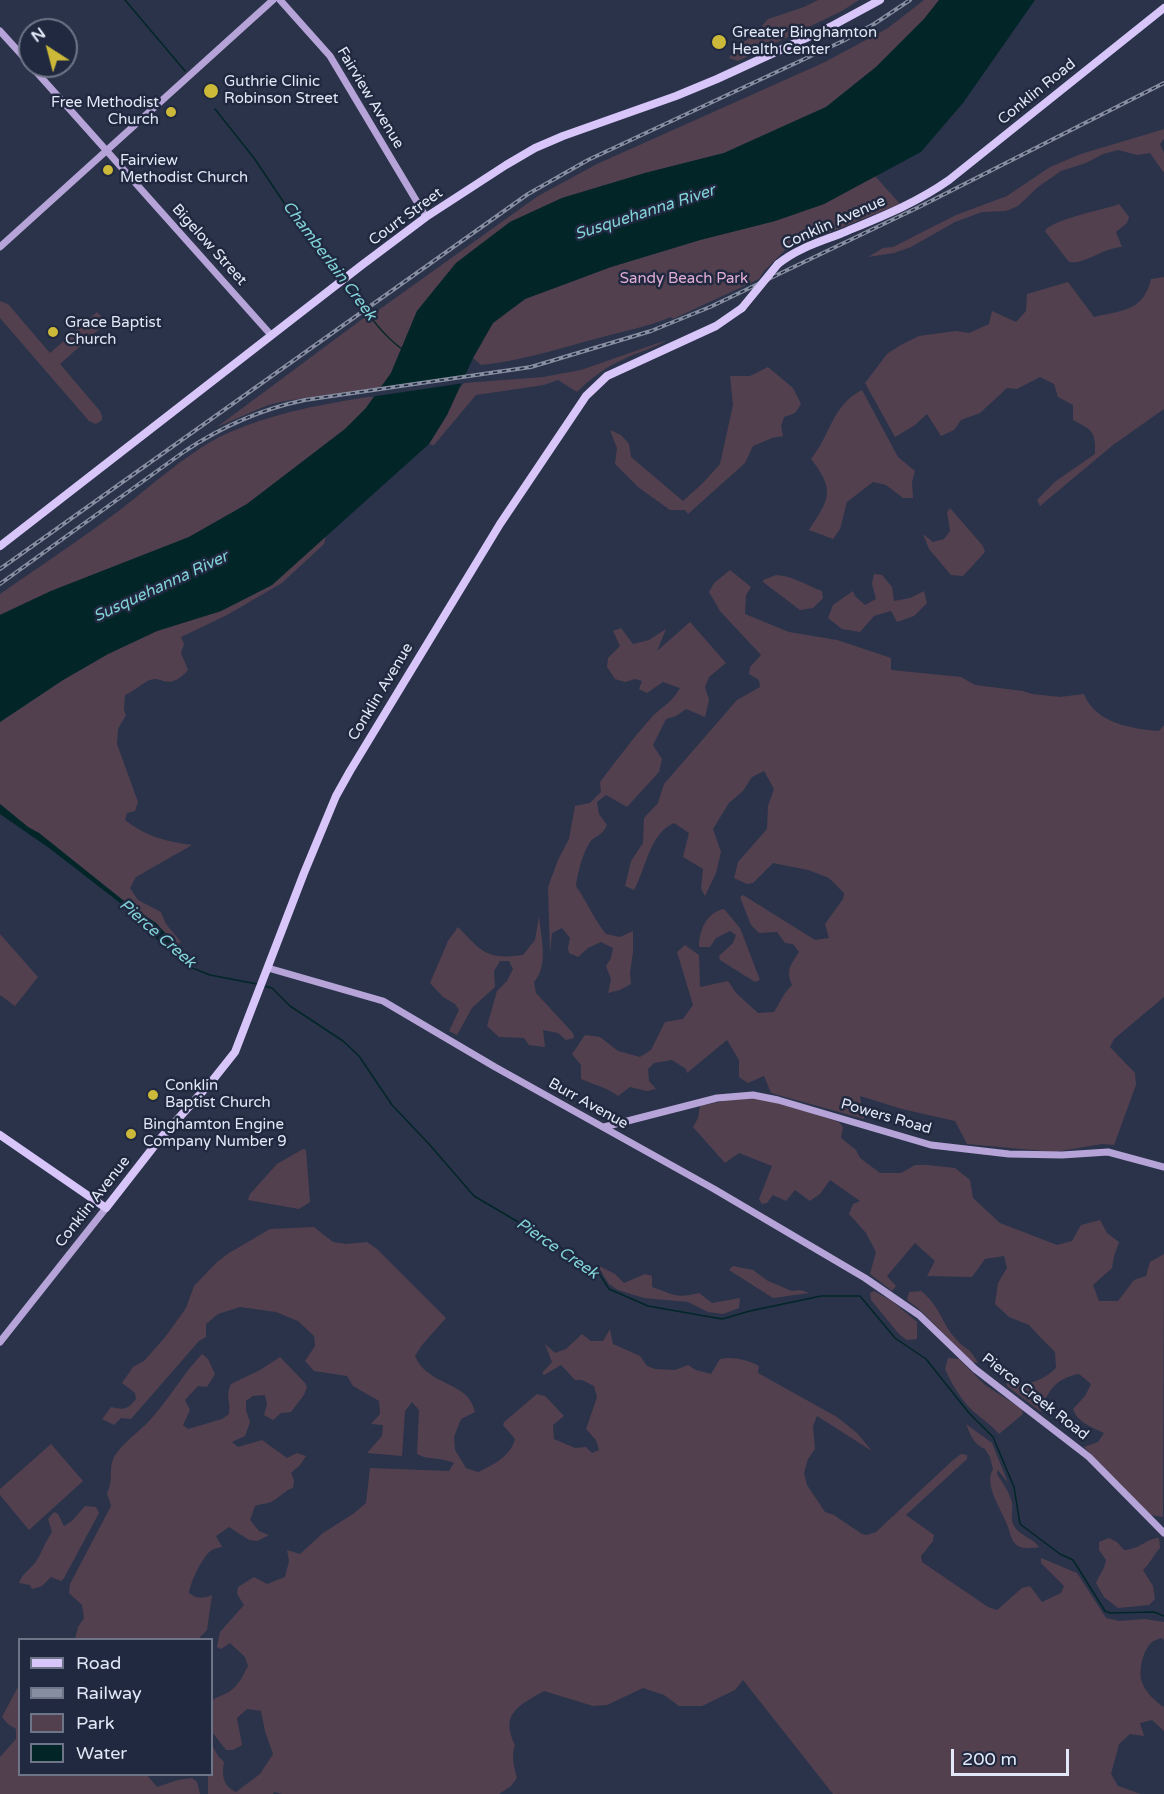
<!DOCTYPE html>
<style>
body{margin:0}
#map{position:relative;width:1164px;height:1794px;overflow:hidden;background:#2a334a;font-family:"Varela Round",sans-serif}
canvas{display:block}
.legend{position:absolute;left:18px;top:1638px;width:195px;height:138px;box-sizing:border-box;background:#20293f;border:2px solid #6e7589;margin:0;padding:8px 10px;list-style:none;font-size:18px;color:#e2e8f7}
.legend li{display:flex;align-items:center;gap:12px;height:30px}
.legend b{width:30px;border:2px solid #6e7589}
.north{position:absolute;left:18px;top:18px;width:60px;height:60px;box-sizing:border-box;background:#20293f;border:2px solid #6e7589;border-radius:50%;rotate:324deg;font-size:16px;font-weight:700;line-height:24px;text-align:center;color:#e2e8f7}
.north::after{content:'';display:block;margin:auto;width:21px;height:27px;background:#ccb939;clip-path:polygon(50% 0,100% 100%,50% 72%,0 100%)}
.scale{position:absolute;left:951px;top:1749px;width:118px;height:27px;box-sizing:border-box;border:3px solid #e2e8f7;border-top:0;padding-left:8px;font-size:18px;line-height:21px;white-space:nowrap;color:#e2e8f7;-webkit-text-stroke:4px #20293f;paint-order:stroke}
</style>
<div id="map">
<canvas width="1164" height="1794"></canvas>
<ul class="legend">
<li><b style="height:8px;background:#d8c6fb"></b>Road</li>
<li><b style="height:8px;background:#878ea1"></b>Railway</li>
<li><b style="height:16px;background:#53404f"></b>Park</li>
<li><b style="height:16px;background:#022628"></b>Water</li>
</ul>
<div class="north">N</div>
<div class="scale">200 m</div>
</div>
<script>
const ctx = document.querySelector('canvas').getContext('2d');
ctx.lineJoin = 'round';
function fillPath(path, color) {
  ctx.fillStyle = color;
  ctx.fill(path, 'evenodd');
}
function stroke(path, color, width, dash) {
  ctx.strokeStyle = color;
  ctx.lineWidth = width;
  ctx.lineCap = dash ? 'butt' : 'round';
  ctx.setLineDash(dash || []);
  ctx.stroke(path);
}
function label(font, color, halo, rows, align = 'center') {
  ctx.font = font + ' "Varela Round",sans-serif';
  ctx.lineWidth = 5;
  ctx.setLineDash([]);
  ctx.textBaseline = 'middle';
  ctx.strokeStyle = halo;
  ctx.fillStyle = color;
  for (const [text, x, y, turn = 0] of rows) {
    ctx.save();
    ctx.translate(x, y);
    ctx.rotate((+turn || 0) * Math.PI / 180);
    ctx.textAlign = isNaN(turn) ? turn : align;
    if (halo) ctx.strokeText(text, 0, 0);
    ctx.fillText(text, 0, 0);
    ctx.restore();
  }
}
fillPath(new Path2D(`
 M818 0H859L842 11 738 61 729 58 735 48 754 35 768 19 804 7Z
 M924 0H939L924 19 876 67 826 107 724 153 645 173 562 198 510 222 456 263 417 311 391 373 380 388 285 401 268 405 217 427 365 317 373 314 538 196 597 164 825 62 888 28Z
 M1164 129V139L1160 144 1164 153V173L1150 153 1137 155 1118 150 1103 154 1086 163 1061 171 1038 187 1018 206 1006 211 982 212 955 222 911 247 894 253 868 257 883 248 893 247 956 215 1007 196 1050 167 1081 154Z
 M875 176 900 204 785 250 764 271 759 279 673 319 671 317C647 327 623 331 599 338 560 348 522 361 481 365L473 358 493 323 525 299 611 267 700 240 775 221 824 204Z
 M1119 204 1129 217 1127 223 1116 232 1122 247C1102 248 1085 265 1069 262L1045 231C1052 219 1104 210 1119 204Z
 M1164 277V409L1113 445 1040 506 1037 500 1056 481 1095 454C1096 431 1092 430 1073 420V405L1058 397 1054 384 1040 377 1017 389 1007 388 980 413 961 420 954 430 941 436 927 414 915 425 895 437 865 383 887 354 899 346 919 336 956 331 969 333 989 324 992 311 1016 322 1026 311 1027 294 1068 282 1094 317C1122 310 1143 312 1151 279Z
 M0 301 8 304 50 353 97 312 107 322 60 364 100 411 102 416V420L96 424 89 421 0 318Z
 M667 340C653 349 638 352 624 359 607 366 590 379 577 392L558 380 544 385 476 395 434 445 429 444 447 415 459 389 464 383 543 377 581 370Z
 M768 367 793 388 801 404 795 413 784 417 781 426 783 436 772 438 753 446 745 463 688 514 685 510H670L638 487 615 464 617 448 610 430 621 435 629 444 631 457 683 501 703 483 720 464 733 405 730 376H750Z
 M862 390 898 457 915 471 912 482 913 498H903L886 485 873 482 847 502 840 529 833 539 809 530C829 499 836 491 811 459 830 436 832 405 862 390Z
 M374 396 366 408 345 429 247 504 189 537 51 591 0 615V594C40 566 81 539 120 510 151 486 193 448 228 433 276 412 324 404 374 396Z
 M950 508 983 546 985 552 963 576 951 575 929 549 923 534 933 542 944 539 950 531 947 512Z
 M326 536 324 544 282 583 227 615 181 637 184 644 181 653 188 670C181 678 174 684 163 681 162 680 156 679 154 679 145 680 135 691 125 695L124 710 126 715 118 729 117 744 138 802 135 811 127 813 125 820C145 836 167 842 192 845L136 877 130 888 138 900 161 912 166 924 181 942 178 944 171 935H167L39 833 28 827 0 804V722L63 680 108 654 157 631 221 611 272 585Z
 M730 570 751 587 746 595 745 614 789 632 837 640 891 658V670L961 677 975 685 1023 691 1032 694 1060 697 1084 694C1095 723 1132 729 1159 731L1164 725V997L1114 1039 1110 1047 1135 1073 1136 1085 1114 1145 1102 1144 1055 1152 967 1144 955 1121 902 1109 860 1096 864 1119 771 1093 764 1076 748 1083 739 1077V1060L727 1040 687 1073 686 1069 672 1060 654 1063 648 1069 649 1081 656 1089 647 1091 630 1087 618 1096C607 1087 594 1085 581 1079V1065L572 1054 585 1035 600 1037 618 1051 640 1057 651 1050 665 1022 683 1019 693 1005 677 952 685 945 699 955 700 987 728 981 736 993 758 1013 774 1012 785 993 792 985C786 970 790 966 799 952L793 944 785 943 777 932 759 933 751 925 740 897 743 895 815 940 829 938 825 924 843 899 844 893 829 878 808 870 773 863 753 883 747 884 734 878 738 862 767 829 768 806 774 789 764 771 752 777 743 791 729 803 713 829 721 852 716 873 705 896 701 888 703 869 683 857 689 833 674 823C650 833 646 868 634 890L625 886 631 861 643 843 644 818 658 803 664 784 737 700 760 687 759 680 749 674 750 667 761 655 720 611 709 592 714 583Z
 M874 574 882 575 892 587 894 601 910 598 924 591 927 603 914 616 897 622 891 611 874 616 860 632 842 629 828 618 833 605 853 591 855 596 865 605 876 599 872 584Z
 M776 575C794 576 805 585 822 591L823 598 813 608 800 610 763 582V580Z
 M690 622 726 663 709 677 705 687 709 700 705 717 686 709 676 716 666 719 653 745 662 759 659 772 627 807 606 795 597 802 599 814 607 825C601 837 596 835 590 842 582 855 578 871 576 886 587 902 594 919 606 934L620 937 633 931V952L630 973 631 984 620 990 608 993 611 979 606 966 611 958 613 948 601 942 588 948 578 957 569 953 568 948 570 938 562 928 552 933 550 953 548 887 558 860 569 839 575 806 590 803 601 792 600 782C616 761 633 738 651 718 662 706 671 704 680 688L663 682 647 693 639 689 642 681 635 679 625 682 615 679 607 667 608 658 620 646 613 631 621 628 633 644 649 640 666 629 657 651Z
 M724 909 740 928 760 980 755 982 720 960 719 956 733 943 736 935 730 931 716 938 710 947H699C699 930 707 912 724 909Z
 M539 916C541 938 549 965 534 982L536 993 573 1033 574 1038 566 1040 558 1033 543 1030 545 1047H544L529 1045 524 1038 499 1037 487 1026 497 991 507 981 513 969 509 961H500L494 971 495 987 472 1008 457 1035 449 1031 459 1010 455 1004 443 997 430 983 448 941 458 927C482 952 487 960 523 955L535 940Z
 M0 934 38 977 15 1006 0 995Z
 M743 1097C776 1099 808 1112 839 1122L843 1127 841 1138 856 1150 860 1158 880 1173H901L915 1165H927L955 1168 970 1180 973 1198 1000 1223 1057 1245 1072 1241 1081 1225 1100 1220 1107 1233 1119 1242 1114 1256 1112 1268 1093 1285 1099 1301H1118L1134 1280 1146 1276 1150 1262 1164 1254 1163 1517 1151 1515 1084 1447 1098 1442 1104 1433C1092 1427 1078 1423 1073 1409L1085 1396 1091 1384 1079 1374C1056 1378 1047 1391 1041 1412L1007 1386 1006 1380C1026 1387 1041 1382 1056 1368L1055 1352 1040 1337 1029 1325 1009 1317 995 1304 998 1283 1007 1268 1004 1256 985 1259 972 1277 927 1276 935 1261 915 1243 887 1276 896 1286 892 1291 870 1274 876 1252 866 1233 849 1214 853 1204 860 1201 830 1180 820 1194 810 1201 795 1190 786 1201 773 1195 767 1203 762 1204 759 1199 772 1166 739 1153 725 1163 693 1127 698 1118 700 1106Z
 M303 1149 306 1150 310 1202 299 1209 248 1200 250 1194 277 1164Z
 M314 1227 333 1242 346 1244 367 1242 377 1249 446 1318 422 1345 415 1356C428 1387 468 1380 475 1412L461 1419 454 1437 455 1450 466 1468 478 1472C493 1465 511 1456 515 1439L503 1425 504 1422 537 1394 545 1396 564 1416 553 1425 554 1439 575 1448 586 1447 592 1453 599 1450 596 1440 586 1429 597 1397 594 1386 582 1380H575L561 1365 544 1375 542 1373 552 1362 545 1344 555 1353 566 1349 582 1334 591 1341H603L610 1329 613 1344 640 1356 647 1366 655 1369 675 1370 688 1365 696 1370 711 1374 720 1359C733 1356 747 1360 759 1366L758 1373 837 1417 857 1433 872 1451 817 1416 813 1426 815 1449 808 1459 804 1473 807 1485 825 1512 834 1515 862 1534 867 1535 876 1532 952 1461 961 1454 967 1455V1459L906 1515 934 1535 933 1541 921 1556 922 1562 988 1607 997 1610 1022 1588 1030 1586 1042 1602 1061 1593 1064 1586 1041 1563V1558L1077 1573 1106 1618 1119 1621 1145 1619 1164 1622V1640L1161 1638C1158 1639 1155 1640 1152 1642 1143 1649 1138 1672 1142 1682 1145 1692 1156 1702 1164 1707V1731L1152 1720 1140 1723 1144 1736 1130 1734 1119 1744 1111 1774 1118 1786 1141 1794H833L743 1680 735 1690 702 1706H679L664 1695 643 1688 607 1705 593 1706 544 1691C520 1705 499 1713 515 1745 511 1756 514 1767 517 1778L511 1786 499 1794H282L274 1792 273 1794H208V1775L212 1774V1745L218 1756 224 1762C222 1775 222 1785 236 1792L260 1774 273 1754 265 1731 261 1711 247 1709 237 1718 242 1745 233 1750H226L212 1732V1701C216 1697 219 1697 225 1694 237 1689 242 1677 248 1666L245 1657 230 1643 221 1649 217 1647 220 1632 244 1605 237 1594 238 1587 254 1577 267 1584 285 1577 289 1561 287 1550 300 1554 323 1533 353 1514 366 1503 370 1468 449 1471 454 1463C439 1456 429 1461 417 1454L419 1410 412 1402 405 1411 402 1456 367 1453 382 1436 383 1425 371 1424 380 1414 379 1401 353 1386 347 1376 314 1371 305 1361 315 1346 314 1336 298 1321 276 1312 240 1307 218 1314 206 1324V1337L199 1341 131 1419 121 1418 114 1425 102 1419 111 1407C123 1410 128 1410 136 1399L135 1393 122 1383 133 1367 144 1361 166 1336 186 1308 194 1286 217 1262 229 1253 270 1229Z
 M597 1265 615 1274 624 1283 645 1274 652 1276V1287C674 1294 674 1299 699 1293L712 1303 740 1298 739 1308 723 1314 708 1312 688 1302 644 1298 618 1290 609 1284Z
 M733 1266 753 1270 768 1281 792 1291 801 1290 809 1293 773 1298 729 1270Z
 M874 1291 892 1301 917 1322V1339L907 1340 899 1334 871 1300 870 1293Z
 M921 1291C940 1306 941 1322 955 1338 965 1350 970 1347 978 1363L972 1362 919 1309 907 1300 909 1292Z
 M202 1354 208 1359 215 1374 207 1387 198 1386 185 1400 190 1410 183 1425 188 1429 222 1419 229 1414C231 1401 225 1396 231 1384L260 1370 280 1357 305 1383 307 1387 304 1395 291 1412 281 1413 273 1420 264 1415 267 1404 265 1395 253 1396 246 1401V1410L250 1422 245 1436 232 1442 238 1447 262 1440 287 1458 297 1453 306 1456 300 1465 291 1473 294 1480 293 1488C283 1491 280 1498 271 1502 266 1504 260 1504 255 1506L250 1520 259 1531 269 1535 257 1541 249 1540 229 1527 216 1536 222 1547C218 1548 215 1548 212 1550 203 1555 190 1583 189 1593 198 1599 202 1599 212 1595L207 1630 198 1639H75L78 1627 84 1618 82 1605 69 1593 70 1584 111 1506 107 1493C114 1480 108 1469 114 1457 123 1442 138 1433 150 1420 169 1399 183 1374 202 1354Z
 M948 1358 959 1359 985 1385 1022 1409 1023 1414 999 1434C990 1423 977 1416 967 1405 960 1397 949 1379 945 1369Z
 M966 1424 992 1443 1008 1483 998 1470 997 1474C1002 1482 1010 1493 1012 1503 1013 1511 1010 1519 1014 1526 1020 1536 1033 1538 1039 1547 1034 1548 1025 1549 1020 1547 1011 1543 1011 1535 1008 1527 1003 1511 983 1486 993 1469L990 1457 985 1449C974 1445 970 1434 966 1424Z
 M51 1444 83 1481 29 1530 0 1495V1489Z
 M85 1506 96 1507 99 1513 64 1578 61 1581 51 1577 42 1586 32 1589 30 1585 19 1583C22 1574 29 1570 35 1563 41 1555 45 1542 52 1532L48 1519 54 1512 58 1514 64 1526 72 1521Z
 M1109 1538 1117 1542 1124 1550C1142 1549 1144 1539 1159 1538L1160 1548C1153 1555 1150 1564 1143 1570L1153 1586 1155 1599 1149 1605 1118 1608 1104 1597 1096 1583C1100 1573 1104 1571 1106 1560L1099 1550V1542Z
 M19 1685 20 1774 147 1775 157 1787 178 1780 192 1778 197 1782 200 1794H0V1757L16 1739V1729L8 1724 2 1717Z`), '#53404f');
fillPath(new Path2D(`
 M939 0H1035L963 103 921 152 824 204 775 221 700 240 611 267 525 299 493 323 473 358 447 415 429 444 272 585 221 611 157 631 108 654 63 680 0 722V615L51 591 189 537 247 504 345 429 366 408 391 373 417 311 456 263 510 222 562 198 645 173 724 153 826 107 876 67 924 19Z
 M0 804 28 827 39 833 125 902 156 923 167 935H171L173 939 171 942 175 947 170 951 161 942 157 940 155 935 137 916 49 848 0 814Z`), '#022628');
fillPath(new Path2D(`
 M468 375 464 383 370 397 376 388Z`), '#2a334a');
stroke(new Path2D(`
 M125 0 185 71
 M215 109 254 158 309 240 342 278
 M345 282C362 304 378 332 402 349
 M172 949 190 967 210 975 257 984
 M264 986 272 988 290 1006 343 1041 359 1056 392 1105 429 1144 474 1196 554 1243 599 1273 609 1289 648 1306 722 1319 750 1311 821 1296H860L895 1338 926 1359 969 1413 993 1437 1014 1487 1020 1524 1060 1554 1073 1560 1105 1611 1110 1613 1154 1612 1164 1616`), '#022628', 1.5);
stroke(new Path2D(`
 M280 0 330 56 426 217
 M0 31 30 64
 M31 66 271 335
 M0 247 273 0
 M268 968 383 1001 495 1067 714 1189 865 1278 919 1315 975 1369 1089 1457 1164 1533
 M604 1127 717 1098 753 1095 778 1100 931 1145 1009 1154 1062 1155 1108 1152 1164 1167
 M0 1342 106 1208`), '#b6a4d8', 7);
stroke(new Path2D(`
 M778 264C796 249 819 242 840 234 878 218 915 204 949 180L1164 8
 M0 546 362 265 426 217 506 165 535 148 563 136 676 96 717 79 830 27 880 0
 M0 1135 106 1208 159 1140 212 1081 235 1052 304 873 336 796 350 771 500 524 586 396 607 376 716 326 742 308`), '#d8c6fb', 8);
const rail = new Path2D(`
 M0 569 528 194 588 160 843 41 874 24 910 0
 M0 584 185 451C223 426 261 409 305 400L531 367 651 331 710 307 919 207 1164 83`);
stroke(rail, '#878ea1', 4);
stroke(rail, '#20293f', 1.5, [4.5]);
stroke(new Path2D(`
 M742 308 778 264`), '#d8c6fb', 8);
for (const [x, y, r, color] of [
 [719,42,8,"#ccb939"],
 [211,91,8,"#ccb939"],
 [171,112,6,"#ccb939"],
 [108,170,6,"#ccb939"],
 [53,332,6,"#ccb939"],
 [153,1095,6,"#ccb939"],
 [131,1134,6,"#ccb939"]
]) {
  const dot = new Path2D();
  dot.arc(x, y, r, 0, 2 * Math.PI);
  ctx.fillStyle = color;
  ctx.fill(dot);
  stroke(dot, '#20293f', 2);
}
label('15px', '#e2e8f7', '#20293f', [
 ["Greater Binghamton",732,33],
 ["Health Center",732,50],
 ["Guthrie Clinic",224,82],
 ["Robinson Street",224,99],
 ["Free Methodist",159,103,"right"],
 ["Church",159,120,"right"],
 ["Fairview",120,161],
 ["Methodist Church",120,178],
 ["Grace Baptist",65,323],
 ["Church",65,340],
 ["Conklin",165,1086],
 ["Baptist Church",165,1103],
 ["Binghamton Engine",143,1125],
 ["Company Number 9",143,1142]
], 'left');
label('15px', '#e2e8f7', '#20293f', [
 ["Conklin Road",1037,92,-39],
 ["Fairview Avenue",370,98,59],
 ["Court Street",406,217,-36],
 ["Conklin Avenue",834,223,-24],
 ["Bigelow Street",209,245,48],
 ["Conklin Avenue",381,692,-59],
 ["Burr Avenue",588,1104,29],
 ["Powers Road",886,1117,16],
 ["Conklin Avenue",93,1202,-52],
 ["Pierce Creek Road",1035,1397,38]
]);
label('15px', '#e1add6', '#20293f', [
 ["Sandy Beach Park",684,279]
]);
label('italic 16px', '#82d3d8', '#20293f', [
 ["Susquehanna River",645,213,-18],
 ["Chamberlain Creek",329,261,53],
 ["Susquehanna River",161,587,-25],
 ["Pierce Creek",157,934,41],
 ["Pierce Creek",557,1249,34]
]);
</script>
